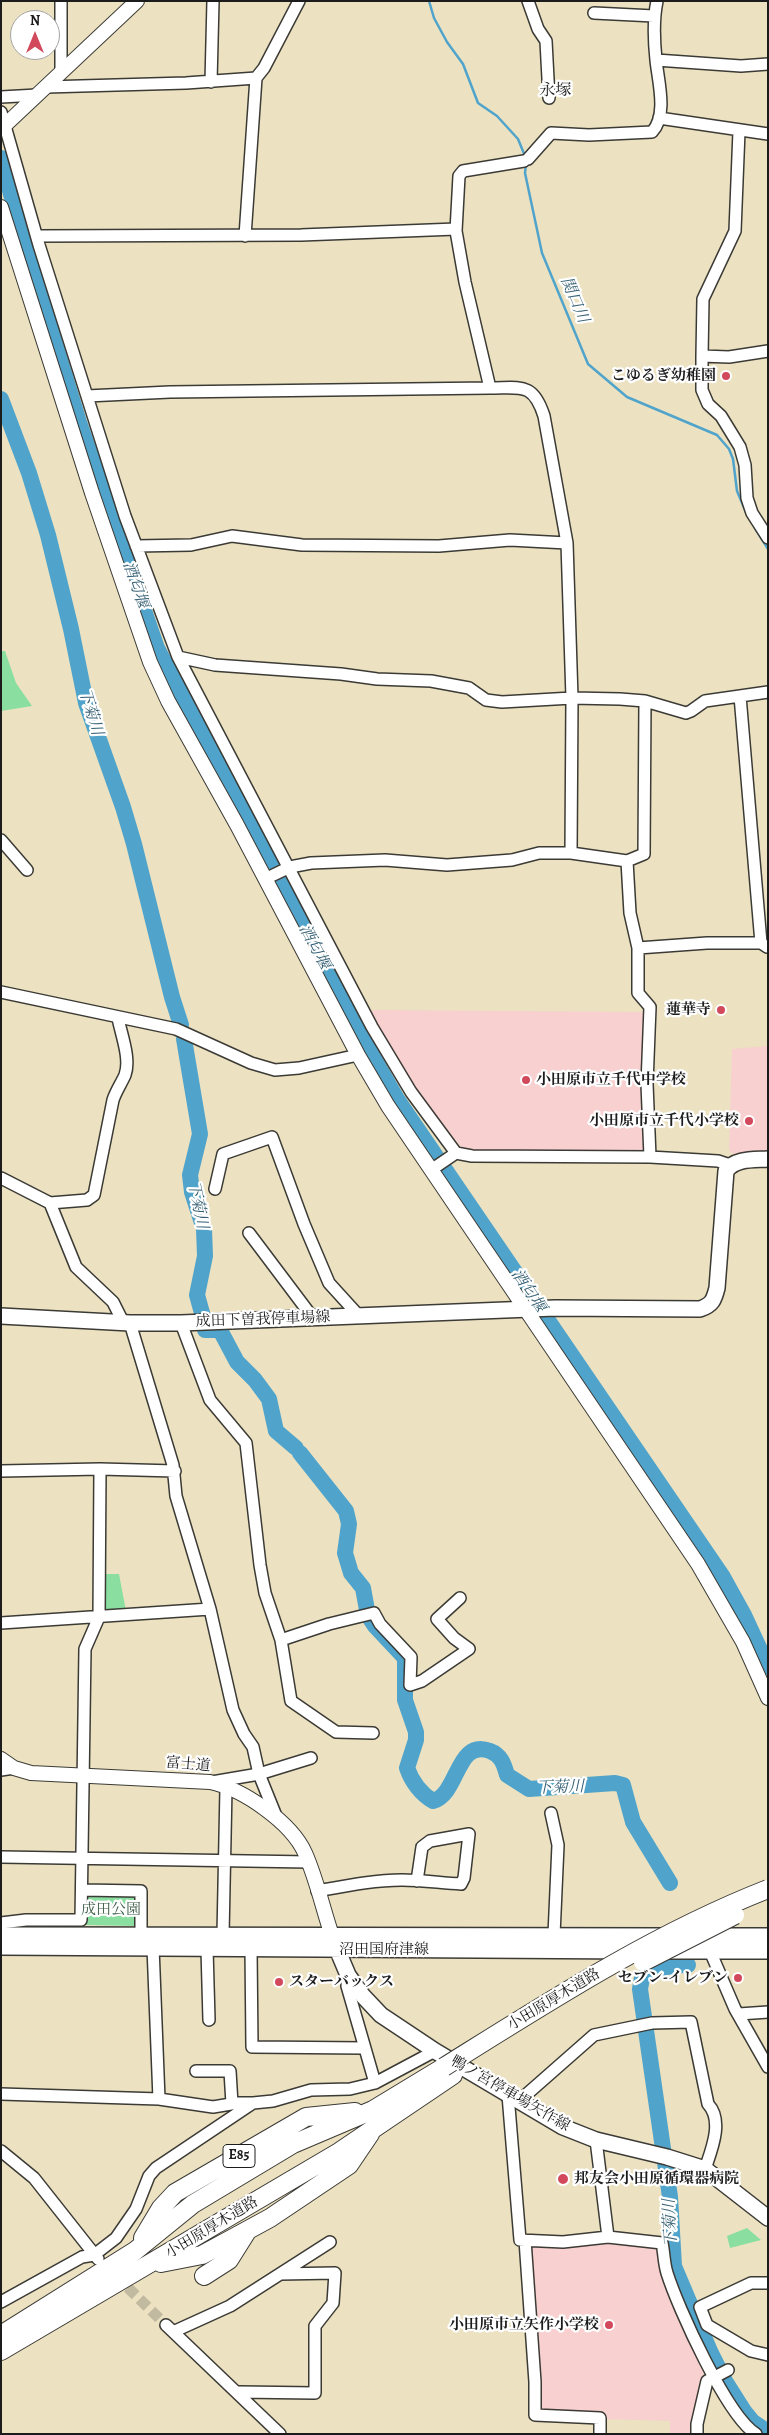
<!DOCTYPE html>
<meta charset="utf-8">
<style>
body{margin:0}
#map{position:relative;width:769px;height:2435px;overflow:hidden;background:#ece2c1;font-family:Alegreya,serif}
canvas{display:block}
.frame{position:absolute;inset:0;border:2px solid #1c1c1c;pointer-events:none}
.north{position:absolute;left:10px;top:10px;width:50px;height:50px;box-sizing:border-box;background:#fff;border:1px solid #a4a4a4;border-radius:50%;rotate:0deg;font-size:14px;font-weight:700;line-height:20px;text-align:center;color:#1c1c1c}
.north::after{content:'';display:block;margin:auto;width:18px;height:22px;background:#d1495b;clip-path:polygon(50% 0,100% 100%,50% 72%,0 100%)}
</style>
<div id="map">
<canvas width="769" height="2435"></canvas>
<div class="frame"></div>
<div class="north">N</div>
</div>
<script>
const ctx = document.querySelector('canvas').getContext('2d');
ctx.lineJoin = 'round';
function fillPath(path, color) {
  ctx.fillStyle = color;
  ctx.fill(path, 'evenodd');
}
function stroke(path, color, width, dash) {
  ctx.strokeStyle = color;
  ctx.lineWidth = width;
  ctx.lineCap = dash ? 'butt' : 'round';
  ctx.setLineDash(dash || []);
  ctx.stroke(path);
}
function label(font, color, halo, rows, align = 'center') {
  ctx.font = font + ' Alegreya,"Noto Serif JP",serif';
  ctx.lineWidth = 4.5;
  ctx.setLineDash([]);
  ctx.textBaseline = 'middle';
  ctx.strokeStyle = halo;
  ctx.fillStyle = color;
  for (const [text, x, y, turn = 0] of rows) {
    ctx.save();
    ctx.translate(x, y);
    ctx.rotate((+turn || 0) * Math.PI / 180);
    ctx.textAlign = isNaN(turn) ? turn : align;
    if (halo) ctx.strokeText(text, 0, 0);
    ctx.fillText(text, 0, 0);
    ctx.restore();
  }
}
fillPath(new Path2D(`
 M372 1010 645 1012 646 1154 469 1153 462 1148 425 1108 371 1015Z
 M768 1046V1151L733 1154 729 1150 732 1049Z
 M604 2242 657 2247 660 2249 662 2278 704 2374 694 2434H670V2421L602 2419 540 2412 529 2250 533 2246Z`), '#f7d0cf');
fillPath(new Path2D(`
 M1 651H5L16 683 32 706 1 711Z
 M103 1574H119L126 1611 104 1612Z
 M85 1893 138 1894V1926L84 1925Z
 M747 2228 761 2240 730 2248 727 2236Z`), '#89dea0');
stroke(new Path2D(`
 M429 1 434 18 447 42 463 64 478 103 497 116 518 139 525 156
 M526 164 525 173 542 253 588 364 627 397 717 435 729 449 733 459 737 491 748 517
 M755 528 768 549`), '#50a4cb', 2.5);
stroke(new Path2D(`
 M1 158 27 252 79 422 157 648 358 1031 397 1099 723 1577 744 1615 768 1667
 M1 399 29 473 48 535 71 629 86 703 123 807 134 844 172 997 181 1025
 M184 1039 200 1134 190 1175 192 1192 204 1229 205 1256 197 1295 202 1313
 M205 1330H220L237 1362 255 1380 269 1399 276 1431 296 1448
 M300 1453 346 1511 349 1524 345 1553 351 1573 363 1588 367 1610
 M369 1617 375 1626 405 1658V1700L416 1732V1740L407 1768C412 1782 420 1793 433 1801 459 1794 456 1738 490 1751 501 1755 504 1764 507 1775L529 1789 615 1783 623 1785 633 1822 670 1883
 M688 1965C669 1965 658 1968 642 1978L640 1989 670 2197 674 2266 710 2351 725 2381 744 2411 753 2422 768 2432`), '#50a4cb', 16);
stroke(new Path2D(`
 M116 2276 166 2325`), '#c2baa0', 11, [11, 5.5]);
const minor = new Path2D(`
 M61 1V73
 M528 1 538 29 546 41 549 98
 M594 13 654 16
 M656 60 741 66 768 64
 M211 82 213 1
 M46 87 186 83 256 78 264 68 299 1
 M1 97 37 95
 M1 112 39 245 125 516 178 657 372 1027 411 1092 456 1153
 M659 118 768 134
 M528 159 551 133 589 135 652 132C668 115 658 81 656 60 654 41 653 20 657 1
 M524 161 463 171 459 176 456 231 465 282 490 388C521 388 533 382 544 416L567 543 572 698 571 853
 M37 236 301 235 456 229
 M245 236 256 78
 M768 351 729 357 702 356V390L708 404 721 416 740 447 745 465 747 498 752 513 768 538
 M702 356 703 299 735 231 739 131
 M87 396 170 392 490 388
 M136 546 191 545 232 536 302 545 439 546 510 540 567 543
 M178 657 215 665 341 674 377 679 431 681 469 688 486 700 502 702 572 698 620 699 645 701 686 713 691 711 705 701 768 692
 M740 696 761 943
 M1 840 27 870
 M627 861 630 913 638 948V993L650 1007 647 1084 650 1157
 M265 879 290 867 311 863 385 860 447 865 512 860 539 853H571L627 861 644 854 645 701
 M638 948 707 943H761L767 947
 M1 992 176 1029 251 1063 275 1070 299 1068 358 1055
 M431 1170 456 1153 472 1156 650 1157 718 1161 730 1165
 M1 1178 50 1203 76 1267 113 1302 123 1322
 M215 1189 223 1154 272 1137 304 1224 329 1283 359 1316
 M50 1203 87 1200 94 1195 113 1100C116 1091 121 1084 125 1075 131 1059 121 1034 118 1018
 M249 1233 313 1318
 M130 1323 173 1465 176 1496 210 1609 233 1710 244 1734 253 1747 259 1774 276 1816
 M181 1323 210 1400 246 1443 260 1565 265 1593 281 1640 291 1701 336 1732 373 1733
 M1 1471 100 1469 175 1471
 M1 1623 210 1609
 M281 1640 329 1624 374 1613 380 1624 411 1657 410 1685 422 1681 469 1649 454 1638 437 1619 460 1598
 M1 1770 14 1768
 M212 1782 259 1774 311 1758
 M551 1813 558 1845 554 1935
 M1 1857 309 1862
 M82 1890 141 1891V1936
 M317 1891C345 1886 374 1880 402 1880 422 1880 441 1883 461 1884L464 1878 469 1834 430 1841 422 1847 417 1881
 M1 1923 26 1920H81L85 1649 99 1617 100 1469
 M223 1935 226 1788
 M153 1947 159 2099
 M207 1949 209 2020
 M251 1949 252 2047 364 2048
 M710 1951 735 2009 768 2067
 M348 1975 347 1986 375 2083
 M739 2014 768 2012
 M196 2071H230L232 2104
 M1 2094 159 2099 213 2107 237 2103H253L273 2101 311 2090 350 2089 375 2083 435 2051
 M508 2095 520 2240 563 2242 608 2237
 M519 2101 594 2035 652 2023 691 2022 708 2104C724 2121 711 2151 705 2169
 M596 2140 608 2237 662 2243C664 2252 664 2264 667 2273 678 2308 727 2416 756 2434
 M1 2151 34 2178 98 2259
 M525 2240 535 2382V2415L600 2418V2434
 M768 2283H751L700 2307 707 2325 751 2351 768 2355
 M1 2302 82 2257 94 2255 116 2238 136 2209 149 2176 156 2168 253 2103
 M166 2325 280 2434
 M175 2331 230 2306 330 2242
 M239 2392 315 2393V2326L333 2303 335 2273 280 2274
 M697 2434V2424L707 2381 728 2370`);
const tertiary = new Path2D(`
 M1 129 137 1
 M1 207 92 493 150 662 168 701 237 825 358 1055 388 1106 698 1564 743 1642 768 1698
 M1 1759 14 1768 31 1773 210 1782C243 1789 291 1822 305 1853 318 1882 324 1915 335 1944`);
const secondary = new Path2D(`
 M1 1316 130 1323H181L555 1308 700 1309C712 1305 714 1300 717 1288L726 1171C735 1158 754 1160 768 1159
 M1 1935 667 1936
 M695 1936H768
 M1 1947 639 1951
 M337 1949 348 1975 363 1996 381 2015 435 2051 563 2127 596 2140 667 2157 705 2169 768 2218
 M664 1951H768`);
const trunk = new Path2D(`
 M143 2238 161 2208 175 2193 306 2117 355 2112
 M161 2263 202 2255 270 2218 349 2165 370 2134
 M204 2276 229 2260 246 2233
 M1 2335 135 2251 193 2204 293 2144 373 2110 444 2067
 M1 2351 339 2152 453 2075`);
stroke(minor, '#3b3a35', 14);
stroke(tertiary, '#3b3a35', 16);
stroke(secondary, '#3b3a35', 18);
stroke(trunk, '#3b3a35', 20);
stroke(minor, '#fff', 11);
stroke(tertiary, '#fff', 14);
stroke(secondary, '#fff', 15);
stroke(trunk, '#fff', 18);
const trunkBridge = new Path2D(`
 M643 1962 735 1915
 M444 2067C548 2002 653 1934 768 1889`);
stroke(trunkBridge, '#3b3a35', 20, []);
stroke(trunkBridge, '#fff', 18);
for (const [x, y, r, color] of [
 [726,376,5,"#d1495b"],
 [721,1010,5,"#d1495b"],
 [526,1080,5,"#d1495b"],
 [749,1121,5,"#d1495b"],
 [738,1978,5,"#d1495b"],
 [279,1982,5,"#d1495b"],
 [563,2179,6,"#d1495b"],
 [609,2325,5,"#d1495b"]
]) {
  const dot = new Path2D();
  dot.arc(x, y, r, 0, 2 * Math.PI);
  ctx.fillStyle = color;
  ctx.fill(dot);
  stroke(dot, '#fff', 2);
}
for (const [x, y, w] of [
 [239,2156,32]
]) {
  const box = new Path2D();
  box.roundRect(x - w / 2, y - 11.5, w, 23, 4);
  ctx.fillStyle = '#fff';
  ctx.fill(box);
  stroke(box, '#1c1c1c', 1);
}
label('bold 14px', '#1c1c1c', null, [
 ["E85",239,2156]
]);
label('bold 15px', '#1c1c1c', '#fff', [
 ["こゆるぎ幼稚園",716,376],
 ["蓮華寺",711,1010],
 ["小田原市立千代中学校",536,1080,"left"],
 ["小田原市立千代小学校",739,1121],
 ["セブン-イレブン",728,1978],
 ["スターバックス",289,1982,"left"],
 ["邦友会小田原循環器病院",574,2179,"left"],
 ["小田原市立矢作小学校",599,2325]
], 'right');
label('15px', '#1c1c1c', '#fff', [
 ["成田下曽我停車場線",263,1320,-2],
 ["富士道",188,1765,5],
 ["沼田国府津線",384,1950],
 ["小田原厚木道路",554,2000,-31],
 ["鴨ノ宮停車場矢作線",510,2094,30],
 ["小田原厚木道路",212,2228,-31]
]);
label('15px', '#42604a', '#fff', [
 ["成田公園",111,1910]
]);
label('16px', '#1c1c1c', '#fff', [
 ["永塚",555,91]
]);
label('italic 16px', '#366074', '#fff', [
 ["関口川",574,300,67],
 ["酒匂堰",135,585,71],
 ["下菊川",90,712,73],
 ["酒匂堰",314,947,62],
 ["下菊川",197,1205,78],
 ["酒匂堰",528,1291,56],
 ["下菊川",560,1788,-2],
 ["下菊川",671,2223,-93]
]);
</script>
